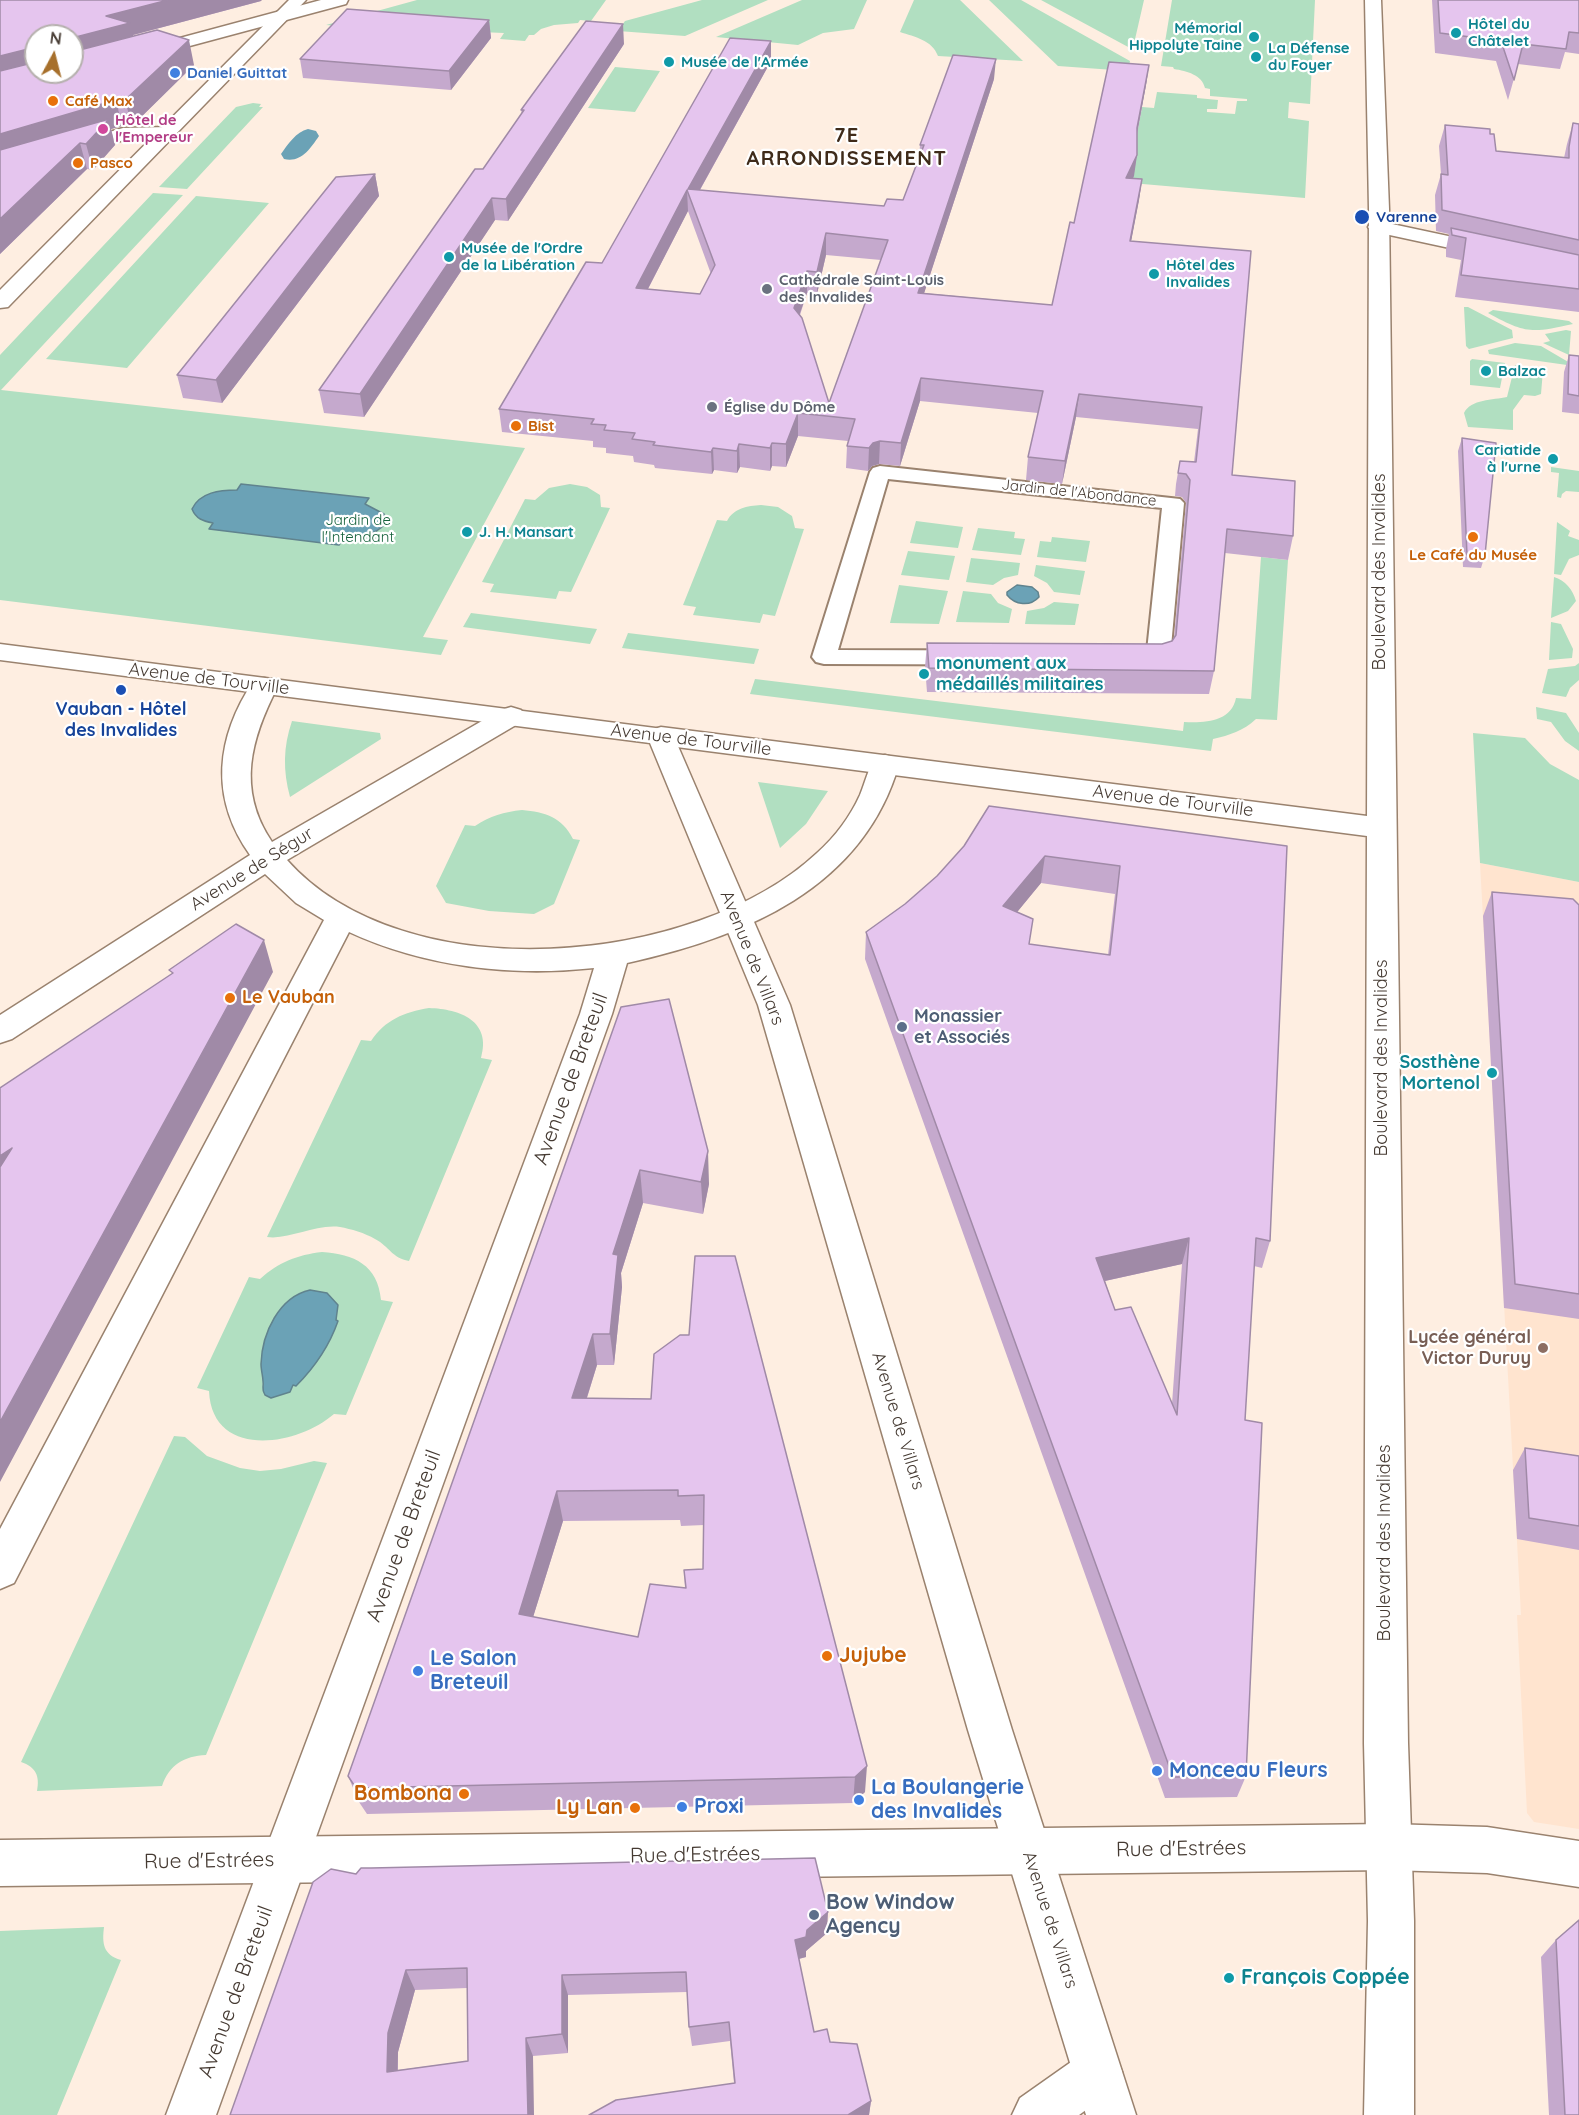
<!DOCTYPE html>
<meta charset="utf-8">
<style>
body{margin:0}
#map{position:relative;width:1579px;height:2115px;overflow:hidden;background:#feeee1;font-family:Quicksand,sans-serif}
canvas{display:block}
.north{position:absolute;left:24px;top:24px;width:60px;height:60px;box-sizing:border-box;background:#fff;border:2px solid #b5b0ad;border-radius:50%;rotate:7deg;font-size:16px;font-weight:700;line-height:24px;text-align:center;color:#453a32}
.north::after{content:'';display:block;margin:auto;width:21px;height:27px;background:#a7702c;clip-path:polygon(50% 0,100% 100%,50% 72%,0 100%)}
</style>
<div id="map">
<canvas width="1579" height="2115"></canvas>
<div class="north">N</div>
</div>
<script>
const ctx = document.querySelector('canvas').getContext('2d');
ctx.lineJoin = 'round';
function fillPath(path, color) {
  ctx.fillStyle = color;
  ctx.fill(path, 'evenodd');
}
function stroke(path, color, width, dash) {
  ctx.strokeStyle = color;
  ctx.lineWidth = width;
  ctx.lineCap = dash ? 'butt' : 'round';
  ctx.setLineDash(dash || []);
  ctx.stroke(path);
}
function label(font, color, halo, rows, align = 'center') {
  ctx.font = font + ' Quicksand,sans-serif';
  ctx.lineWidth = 4.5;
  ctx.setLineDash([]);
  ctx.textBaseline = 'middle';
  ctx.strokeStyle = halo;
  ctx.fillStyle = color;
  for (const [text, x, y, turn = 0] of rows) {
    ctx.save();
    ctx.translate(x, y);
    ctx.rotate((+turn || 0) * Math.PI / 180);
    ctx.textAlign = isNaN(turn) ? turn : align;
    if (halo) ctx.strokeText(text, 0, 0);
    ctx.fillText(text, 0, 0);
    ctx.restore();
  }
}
fillPath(new Path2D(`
 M1480 863 1579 882V1829L1534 1822 1527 1813 1517 1615H1521Z`), '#ffe4cf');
fillPath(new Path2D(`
 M417 0H606L591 21 580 20 578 23 554 25 541 29 534 35H529L525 41 500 39 504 33 480 32 475 37 326 25Z
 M702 0H768L685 36 618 31 625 21Z
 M802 0H867L854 29 823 33 798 45 716 37Z
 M914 0H960L1023 61 938 56C932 40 915 37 900 32Z
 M989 0H1021L1130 61 1128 71 1058 66Z
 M1041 0H1144L1133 48H1130Z
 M1172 0H1315L1310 104 1289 102 1288 118 1309 121 1305 198 1131 183V163L1142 107 1154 108 1157 92 1197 95V98L1218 100 1217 109H1207V112L1235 114 1237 101H1247V99L1210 96V89L1205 88C1202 75 1187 71 1174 69L1173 67 1161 66Z
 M615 67 660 71 635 112 588 108Z
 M253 103 261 104 259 107H263L187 189 159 187 236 107Z
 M153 193 183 195 1 390 525 448 423 637 448 640 441 655 0 600V355Z
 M196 196 269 203 127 368 46 359Z
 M1464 307H1468L1512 330 1513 338 1469 349 1466 346Z
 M1493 310 1569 321 1573 324C1532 333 1526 334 1488 313Z
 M1566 330 1571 331 1569 355 1543 343 1550 341 1545 334Z
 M1515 343 1541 346 1570 363 1567 365 1489 354 1488 350Z
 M1472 359 1505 363 1500 388 1470 385V361Z
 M1515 365 1543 370 1541 394 1535 396 1524 395 1513 410V430L1468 427 1464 413C1471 399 1493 400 1507 397Z
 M1551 467 1579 471V492L1566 491 1562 494 1561 498 1557 497 1559 473 1551 472Z
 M570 484 587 487 600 495 601 507 610 508 571 592 559 591 556 599 490 592 494 584 482 582 525 499 535 500 549 488Z
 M761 505 778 507 792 516 795 528 804 529 775 616 763 614 760 623 693 615 696 607 683 605 717 520 727 521C734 508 747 506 761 505Z
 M916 521 963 527 958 548 910 543Z
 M1557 522 1570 531 1568 536 1579 540V555L1569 559 1561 575 1554 574Z
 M978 528 1015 532 1014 538 1025 539 1021 555 972 550Z
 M1052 537 1090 541 1086 562 1037 557 1040 541 1051 542Z
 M908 551 955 556 949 580 901 575Z
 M1261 557 1288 560 1277 720 1256 719C1243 731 1230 735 1213 739L1211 751 750 694 755 679 1183 731 1184 722C1205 723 1231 722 1236 698L1251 699Z
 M971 558 1020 563 1018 575 1004 578 993 585 966 582Z
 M1036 565 1085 571 1080 595 1054 592 1047 583 1034 576Z
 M1554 577C1565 580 1573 590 1576 601L1568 611 1551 618Z
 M899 585 948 591 939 624 890 623Z
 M963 591 991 594 998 603 1012 609 1009 623 956 622Z
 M1054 602 1079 604 1075 625 1025 624 1027 611 1044 608Z
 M471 613 597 629 590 644 463 627Z
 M1551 622 1561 624 1573 649 1572 658 1549 660Z
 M628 633 759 649 754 664 622 648Z
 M1579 663V680L1570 688 1566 697 1542 693 1548 669 1575 666Z
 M1536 707 1566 713 1579 733V751L1565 741 1551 722 1537 719Z
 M292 721 380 733 381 739 290 797C283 771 283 747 292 721Z
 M1473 733 1525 738 1550 764 1579 780V882L1480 863Z
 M758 782 828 791 806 824 780 848Z
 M522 810C545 812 562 817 573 839L580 840 554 904 534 914 489 911 446 903 436 886 465 825 475 826C490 816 504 812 522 810Z
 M429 1008C460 1009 492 1021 481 1058L492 1060 409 1261C392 1258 390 1247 375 1239 365 1233 351 1229 340 1227 314 1224 290 1240 267 1237L361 1040 371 1041C385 1020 404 1012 429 1008Z
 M322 1252C354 1254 378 1265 381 1300L393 1302 346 1415 334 1414C296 1447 212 1459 209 1391L197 1388 249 1277 260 1279C279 1262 297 1255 322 1252Z
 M174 1436 185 1437 207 1456 240 1468 260 1471 281 1469 314 1461 327 1463 206 1755C184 1756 169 1765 162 1786L37 1791C40 1776 36 1767 21 1762Z
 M104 1927C102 1943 103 1955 121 1960L57 2115H0V1931Z`), '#b1dfc1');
const water = new Path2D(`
 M241 484 369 498 365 504 384 514 385 524C374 536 359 538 344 538L339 545 209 529 213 523C203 521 196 519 192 509 200 492 220 490 237 490Z
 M1017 585 1032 587 1038 592 1039 597C1030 607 1015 605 1007 595V592Z
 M310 1290 327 1293 338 1305 336 1320 338 1321C329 1347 315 1367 296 1386L293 1385 290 1392 271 1398 265 1395C261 1388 264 1388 263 1381 263 1377 261 1370 261 1364 262 1333 279 1297 310 1290Z`);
fillPath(water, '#6ba2b6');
stroke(water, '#60838e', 1.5);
fillPath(new Path2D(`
 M308 129 316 131 319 136C310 149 301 163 284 159L281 154C288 144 296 132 308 129Z`), '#6ba2b6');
const pedestrian = new Path2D(`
 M880 466 1180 499 1184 503 1170 658 1166 663 1158 665 824 664 816 662 812 657 870 472 873 468ZM888 479 1162 508 1147 651 838 650Z`);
const minor = new Path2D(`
 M168 127 175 129 177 133 175 137 124 140 0 176V164L123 128Z
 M1389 1824 1487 1827 1579 1841V1887L1487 1873 1389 1870 0 1886V1840Z
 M1098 2048 1115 2055 1122 2072 1115 2089 1079 2115H1012L1020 2098 1081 2055Z`);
const tertiary = new Path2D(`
 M289 0H306L8 307 0 308V290Z
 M1378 221 1579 264V276L1371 231 1368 227 1371 223Z
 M264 678 274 680 278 686C251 738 236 789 272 842L501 710 511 707 521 710 525 716 521 722 287 860C404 992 695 967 817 853 835 837 850 817 860 795 865 783 868 769 875 758L885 755 895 758 899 764C863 889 744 937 627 963L612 1014 216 2115H166L580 1014 594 968C511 977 425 967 349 932L14 1583 0 1589V1529L324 920 296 903 265 874 12 1039 0 1043V1015L250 855C209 797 216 737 254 680Z`);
const secondary = new Path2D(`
 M321 0H348L346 4 78 76H66L63 72H72V67Z
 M1365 0H1381L1389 209 1408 1743 1414 1921V2115H1364L1368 1921 1364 1743 1367 836 661 745 651 742 647 736 651 730 661 727 1367 816 1369 209Z`);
const primary = new Path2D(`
 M0 644 671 730 790 1005 1012 1730 1136 2115H1086L968 1730 758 1005 650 743 0 660Z`);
stroke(pedestrian, '#9a826e', 4);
stroke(minor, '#9a826e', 3);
stroke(tertiary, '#9a826e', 3);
stroke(secondary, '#9a826e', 3);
stroke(primary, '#9a826e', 3);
fillPath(pedestrian, '#fff');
fillPath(minor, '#fff');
fillPath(tertiary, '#fff');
fillPath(secondary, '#fff');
fillPath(primary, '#fff');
fillPath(new Path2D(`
 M0 0 261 1 133 35V36L194 65 132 126H122L111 129 115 145 93 170 87 169 0 254ZM36 36H72V72H36Z
 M1432 0H1579V54L1565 52 1560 69 1518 64 1508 100 1496 61 1435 53Z
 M489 20 491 38 451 90 303 78 300 59Z
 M771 41V61L700 190 884 206 903 200 919 157 920 145 994 79 924 293 1052 305 1074 223 1149 65 1146 85 1137 135V155L1133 178 1142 179 1139 200 1131 241 1232 475 1293 536 1288 560 1225 553 1214 671 1209 694 927 692 925 667 927 643 1162 644 1172 641 1174 638 1186 503 1182 497 1175 496 1176 484 1180 461 1194 462 1198 429 1076 417 1062 484 1026 480 1028 457 1038 413 920 401 900 466 879 464 872 466 868 471 846 468 847 446 848 441 798 436 786 467 772 466 770 471 740 467 737 473 714 470 712 474 655 468 654 465 634 462 633 456 606 453V448L593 447V441L502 432 499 409 602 263ZM688 211 711 274 700 294 648 289ZM826 255 881 260 829 403 800 315 807 293 817 294Z
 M624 44 508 221 495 220 364 417 324 413 319 390 483 169 522 114 521 110Z
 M1573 123 1579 124V312L1455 297 1461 260 1446 257V249L1449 234 1436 231 1435 195 1441 174 1439 146 1445 125 1490 134 1496 151 1564 158 1567 144Z
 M375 174 379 196 222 403 183 398 177 375Z
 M1569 355 1579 356V414L1562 412 1564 372Z
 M1462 438 1485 555 1481 568 1463 567 1458 451Z
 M964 846H1287L1270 1241 1262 1268 1254 1266 1245 1420 1246 1776 1237 1797 1165 1798 865 959 866 932 905 904 937 876ZM1041 883 1115 894 1108 955 1029 944 1033 919 1017 912ZM1182 1264 1172 1404 1115 1310 1105 1281Z
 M1492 892 1579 905V1319L1504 1308 1483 916Z
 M621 1007 709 1184 703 1214 643 1203 621 1273 622 1287 614 1365H597L587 1398 651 1399 654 1354 865 1792 853 1803 367 1814 359 1802 348 1776ZM680 1520 681 1526 704 1525 703 1569 684 1570 685 1588 638 1637 533 1617 563 1521Z
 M1525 1448 1579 1456V1550L1517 1539 1513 1470Z
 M356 1874 827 1933 806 1951V1957L799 1959 814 2032 830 2042 871 2101 869 2115H589L734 2083 730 2041 692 2046 689 2027 687 1992 568 1995V2053L533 2056 230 2115ZM467 1988 468 2061 398 2070V2052L415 1990Z
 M1556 1940 1579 2115H1549L1541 1957Z`), '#c5a9cd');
fillPath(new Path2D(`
 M168 0H262L261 1 133 35 136 47 72 65V38L106 16Z
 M489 20 491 38 451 90 449 71Z
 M623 24 624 44 508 221 506 199Z
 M189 40 194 65 132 126 125 100Z
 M771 41V61L692 204 688 189Z
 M36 47V72L0 83V56Z
 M996 59 994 79 917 315 918 293Z
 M1149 65 1146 85 1134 148 1137 128Z
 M116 100 122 126 111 129 115 145 93 170 86 144 95 134 0 162V134Z
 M80 143 87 169 0 254V219Z
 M1137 155 1134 176 1124 199 1126 178Z
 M375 174 379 196 222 403 216 380Z
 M1142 179 1139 200 1127 263 1130 241Z
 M687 190 688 211 637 310 636 288Z
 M492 198 495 220 364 417 360 394Z
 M826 233V255L817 294V272Z
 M807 271V293L794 330V308Z
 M921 378 920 401 900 466 901 443Z
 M1079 394 1076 417 1062 484 1065 461Z
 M798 413V436L786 467V444Z
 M880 441 879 464 872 466 868 471 869 448 873 443Z
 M772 443V466L770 471V448Z
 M739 444 740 467 737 473V451Z
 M713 448 714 470 712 474 711 452Z
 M1045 856 1041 883 1000 933 1003 906Z
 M264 940 273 972 0 1482V1422Z
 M12 1148 0 1198V1156Z
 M708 1151 709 1184 703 1214 701 1182Z
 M640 1170 643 1203 621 1273 622 1287 614 1365 610 1334 613 1254Z
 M1189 1238 1182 1264 1091 1284 1096 1258Z
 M593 1334 597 1365 577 1429 572 1398Z
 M557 1491 563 1521 525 1643 519 1614Z
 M867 1766 865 1792 853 1803 855 1777Z
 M828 1912 827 1933 806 1951V1957L794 1960 795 1940Z
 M406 1970 415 1990 398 2052 397 2090 387 2072 388 2033Z
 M562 1975 568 1995V2053L562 2034Z
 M526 2038 533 2056 534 2115H528Z
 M871 2101 869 2115H848Z`), '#a08aa7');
const building = new Path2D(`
 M0 0H168L106 16 130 23 72 38V36H36V47L0 56Z
 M1438 0H1579V33L1569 32 1566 49 1523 44 1514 80 1501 41 1440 33Z
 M347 9 489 20 449 71 300 59Z
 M586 21 623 24 506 199 492 198 360 394 319 390 475 169H483L524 110H521Z
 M157 30 189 40 125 100H116L0 134V71L36 62V72H72V52Z
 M730 38 771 41 688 189 884 206 887 199 903 200 924 145H920L953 55 996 59 918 293 1052 305 1070 222 1074 223 1109 62 1149 65 1137 128V155L1126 178 1142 179 1130 241 1251 251 1232 475 1295 481 1293 536 1227 529 1214 671 929 668 927 643 1162 644 1172 641 1176 635 1190 480 1186 474 1178 473 1180 461 1196 462 1202 407 1079 394 1065 461 1028 457 1043 391 921 378 901 443 880 441 873 443 869 448 847 446 855 419 798 413 786 444 772 443 770 448 739 444 737 451 713 448 711 452 653 445 655 442 632 439 635 433 604 430 606 425 591 424 594 419 499 409 586 262 602 263ZM687 190 715 265 700 294 636 288ZM826 233 888 240 829 403 802 318 794 308 807 271 817 272Z
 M109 119 86 144 80 143 0 219V150Z
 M1573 123 1579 124V240L1442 210 1441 174 1448 175 1445 125 1490 129V134H1494L1496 151 1569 158V147Z
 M375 174 216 380 177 375 336 177Z
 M1451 228 1579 255V289L1461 275 1466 238 1452 235Z
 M1569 355 1579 356V396L1568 394Z
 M1462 438 1496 443 1485 555H1467Z
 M989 806 1287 846 1270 1241 1256 1238 1245 1420 1262 1423 1246 1776 1173 1777 866 932 905 904 937 876 964 846ZM1045 856 1120 866 1110 955 1029 944 1033 919 1003 906ZM1189 1238 1177 1415 1131 1307 1115 1310 1096 1258Z
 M1492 892 1573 899 1579 905V1294L1515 1284Z
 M236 924 264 940 0 1422V1167L12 1148 0 1156V1088L173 973 169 970Z
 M669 999 708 1151 701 1182 640 1170 613 1254 618 1255 610 1334H593L572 1398 651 1399 654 1354 680 1335H689L695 1256H735L867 1766 855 1777 356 1788 348 1776 621 1007ZM678 1490V1496L704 1495 703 1569 684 1570 686 1588 650 1584 638 1637 519 1614 557 1491Z
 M1525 1448 1579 1456V1526L1529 1518Z
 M815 1858 828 1912 807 1930 806 1937 795 1940 814 2032 827 2029 830 2042 857 2044 871 2101 848 2115H589L616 2100 735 2083 729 2022 689 2027 686 1972 562 1975V2034L526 2038 528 2115H230L313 1882 331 1869 356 1874 361 1868H371ZM467 1968 468 2061 387 2072 388 2033 406 1970Z
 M1579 1920V2115H1565L1556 1940Z`);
fillPath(building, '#e5c5ee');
stroke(building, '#a08aa7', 1.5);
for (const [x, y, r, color] of [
 [1456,33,6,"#0f9aa8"],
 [1254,37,6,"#0f9aa8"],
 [1256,57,6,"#0f9aa8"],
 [669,62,6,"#0f9aa8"],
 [175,73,6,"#3f7fe0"],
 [53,101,6,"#e8710a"],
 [103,129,6,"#d1479c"],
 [78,163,6,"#e8710a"],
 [1362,217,8,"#1a4fb4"],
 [449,257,6,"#0f9aa8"],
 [1154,274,6,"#0f9aa8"],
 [767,289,6,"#6b7280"],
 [1486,371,6,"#0f9aa8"],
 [712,407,6,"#6b7280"],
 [516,426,6,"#e8710a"],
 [1553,459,6,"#0f9aa8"],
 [467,532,6,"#0f9aa8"],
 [1473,537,6,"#e8710a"],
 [924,674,6,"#0f9aa8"],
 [121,690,6,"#1a4fb4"],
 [230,998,6,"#e8710a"],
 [902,1027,6,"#5c6f8a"],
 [1492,1073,6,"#0f9aa8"],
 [1543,1348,6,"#8d6e63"],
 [827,1656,6,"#e8710a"],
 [418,1671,6,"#3f7fe0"],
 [1157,1771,6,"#3f7fe0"],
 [464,1794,6,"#e8710a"],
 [859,1800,6,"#3f7fe0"],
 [682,1807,6,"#3f7fe0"],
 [635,1808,6,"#e8710a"],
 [814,1915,6,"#5c6f8a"],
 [1229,1978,6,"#0f9aa8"]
]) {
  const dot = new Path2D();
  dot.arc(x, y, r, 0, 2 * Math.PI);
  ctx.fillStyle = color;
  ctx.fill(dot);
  stroke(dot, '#fff', 2);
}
label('bold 15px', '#0d838f', '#fff', [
 ["Hôtel du",1468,24],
 ["Châtelet",1468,41],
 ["Mémorial",1242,28,"right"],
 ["Hippolyte Taine",1242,45,"right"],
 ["La Défense",1268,48],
 ["du Foyer",1268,65],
 ["Musée de l'Armée",681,62],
 ["Musée de l'Ordre",461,248],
 ["de la Libération",461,265],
 ["Hôtel des",1166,265],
 ["Invalides",1166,282],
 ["Balzac",1498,371],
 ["Cariatide",1541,450,"right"],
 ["à l'urne",1541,467,"right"],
 ["J. H. Mansart",479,532]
], 'left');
label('bold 15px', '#366cbe', '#fff', [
 ["Daniel Guittat",187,73]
], 'left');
label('bold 15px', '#c56008', '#fff', [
 ["Café Max",65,101],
 ["Pasco",90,163],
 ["Bist",528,426],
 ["Le Café du Musée",1473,555,"center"]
], 'left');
label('bold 15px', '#b23c85', '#fff', [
 ["Hôtel de",115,120],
 ["l'Empereur",115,137]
], 'left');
label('bold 15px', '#164399', '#fff', [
 ["Varenne",1376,217]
], 'left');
label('bold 15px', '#5b616d', '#fff', [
 ["Cathédrale Saint-Louis",779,280],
 ["des Invalides",779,297],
 ["Église du Dôme",724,407]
], 'left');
label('15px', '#453a32', '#fff', [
 ["Jardin de l'Abondance",1079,493,6]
]);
label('15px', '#17633d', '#fff', [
 ["Jardin de",358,520],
 ["l'Intendant",358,537]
]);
label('18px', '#453a32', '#fff', [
 ["Boulevard des Invalides",1380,572,-90],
 ["Avenue de Tourville",209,679,7],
 ["Avenue de Tourville",691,740,7],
 ["Avenue de Tourville",1173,801,7],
 ["Avenue de Ségur",252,869,-32],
 ["Avenue de Villars",752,958,68],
 ["Boulevard des Invalides",1382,1058,-90],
 ["Avenue de Villars",898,1421,73],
 ["Boulevard des Invalides",1385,1543,-90],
 ["Avenue de Villars",1050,1920,72]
]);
label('bold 18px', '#0d838f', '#fff', [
 ["monument aux",936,664],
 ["médaillés militaires",936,685],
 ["Sosthène",1480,1063,"right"],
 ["Mortenol",1480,1084,"right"]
], 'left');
label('bold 18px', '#164399', '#fff', [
 ["Vauban - Hôtel",121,710],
 ["des Invalides",121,731]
]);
label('bold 18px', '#c56008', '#fff', [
 ["Le Vauban",242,998]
], 'left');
label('bold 18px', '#4e5e75', '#fff', [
 ["Monassier",914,1017],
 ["et Associés",914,1038]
], 'left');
label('bold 18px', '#785e54', '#fff', [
 ["Lycée général",1531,1338],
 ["Victor Duruy",1531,1359]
], 'right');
ctx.letterSpacing = '1.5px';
label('bold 20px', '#3f2b1a', '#fff', [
 ["7E",847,136],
 ["ARRONDISSEMENT",847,159]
]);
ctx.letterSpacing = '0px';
label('21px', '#453a32', '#fff', [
 ["Avenue de Breteuil",571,1079,-70],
 ["Avenue de Breteuil",404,1536,-70],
 ["Rue d'Estrées",1181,1849,-1],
 ["Rue d'Estrées",695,1855,-1],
 ["Rue d'Estrées",209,1861,-1],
 ["Avenue de Breteuil",236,1992,-70]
]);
label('bold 21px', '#c56008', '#fff', [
 ["Jujube",839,1656,"left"],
 ["Bombona",452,1794],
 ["Ly Lan",623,1808]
], 'right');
label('bold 21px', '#366cbe', '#fff', [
 ["Le Salon",430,1659],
 ["Breteuil",430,1683],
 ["Monceau Fleurs",1169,1771],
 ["La Boulangerie",871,1788],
 ["des Invalides",871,1812],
 ["Proxi",694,1807]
], 'left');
label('bold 21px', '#4e5e75', '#fff', [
 ["Bow Window",826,1903],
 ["Agency",826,1927]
], 'left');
label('bold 21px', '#0d838f', '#fff', [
 ["François Coppée",1241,1978]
], 'left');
</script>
